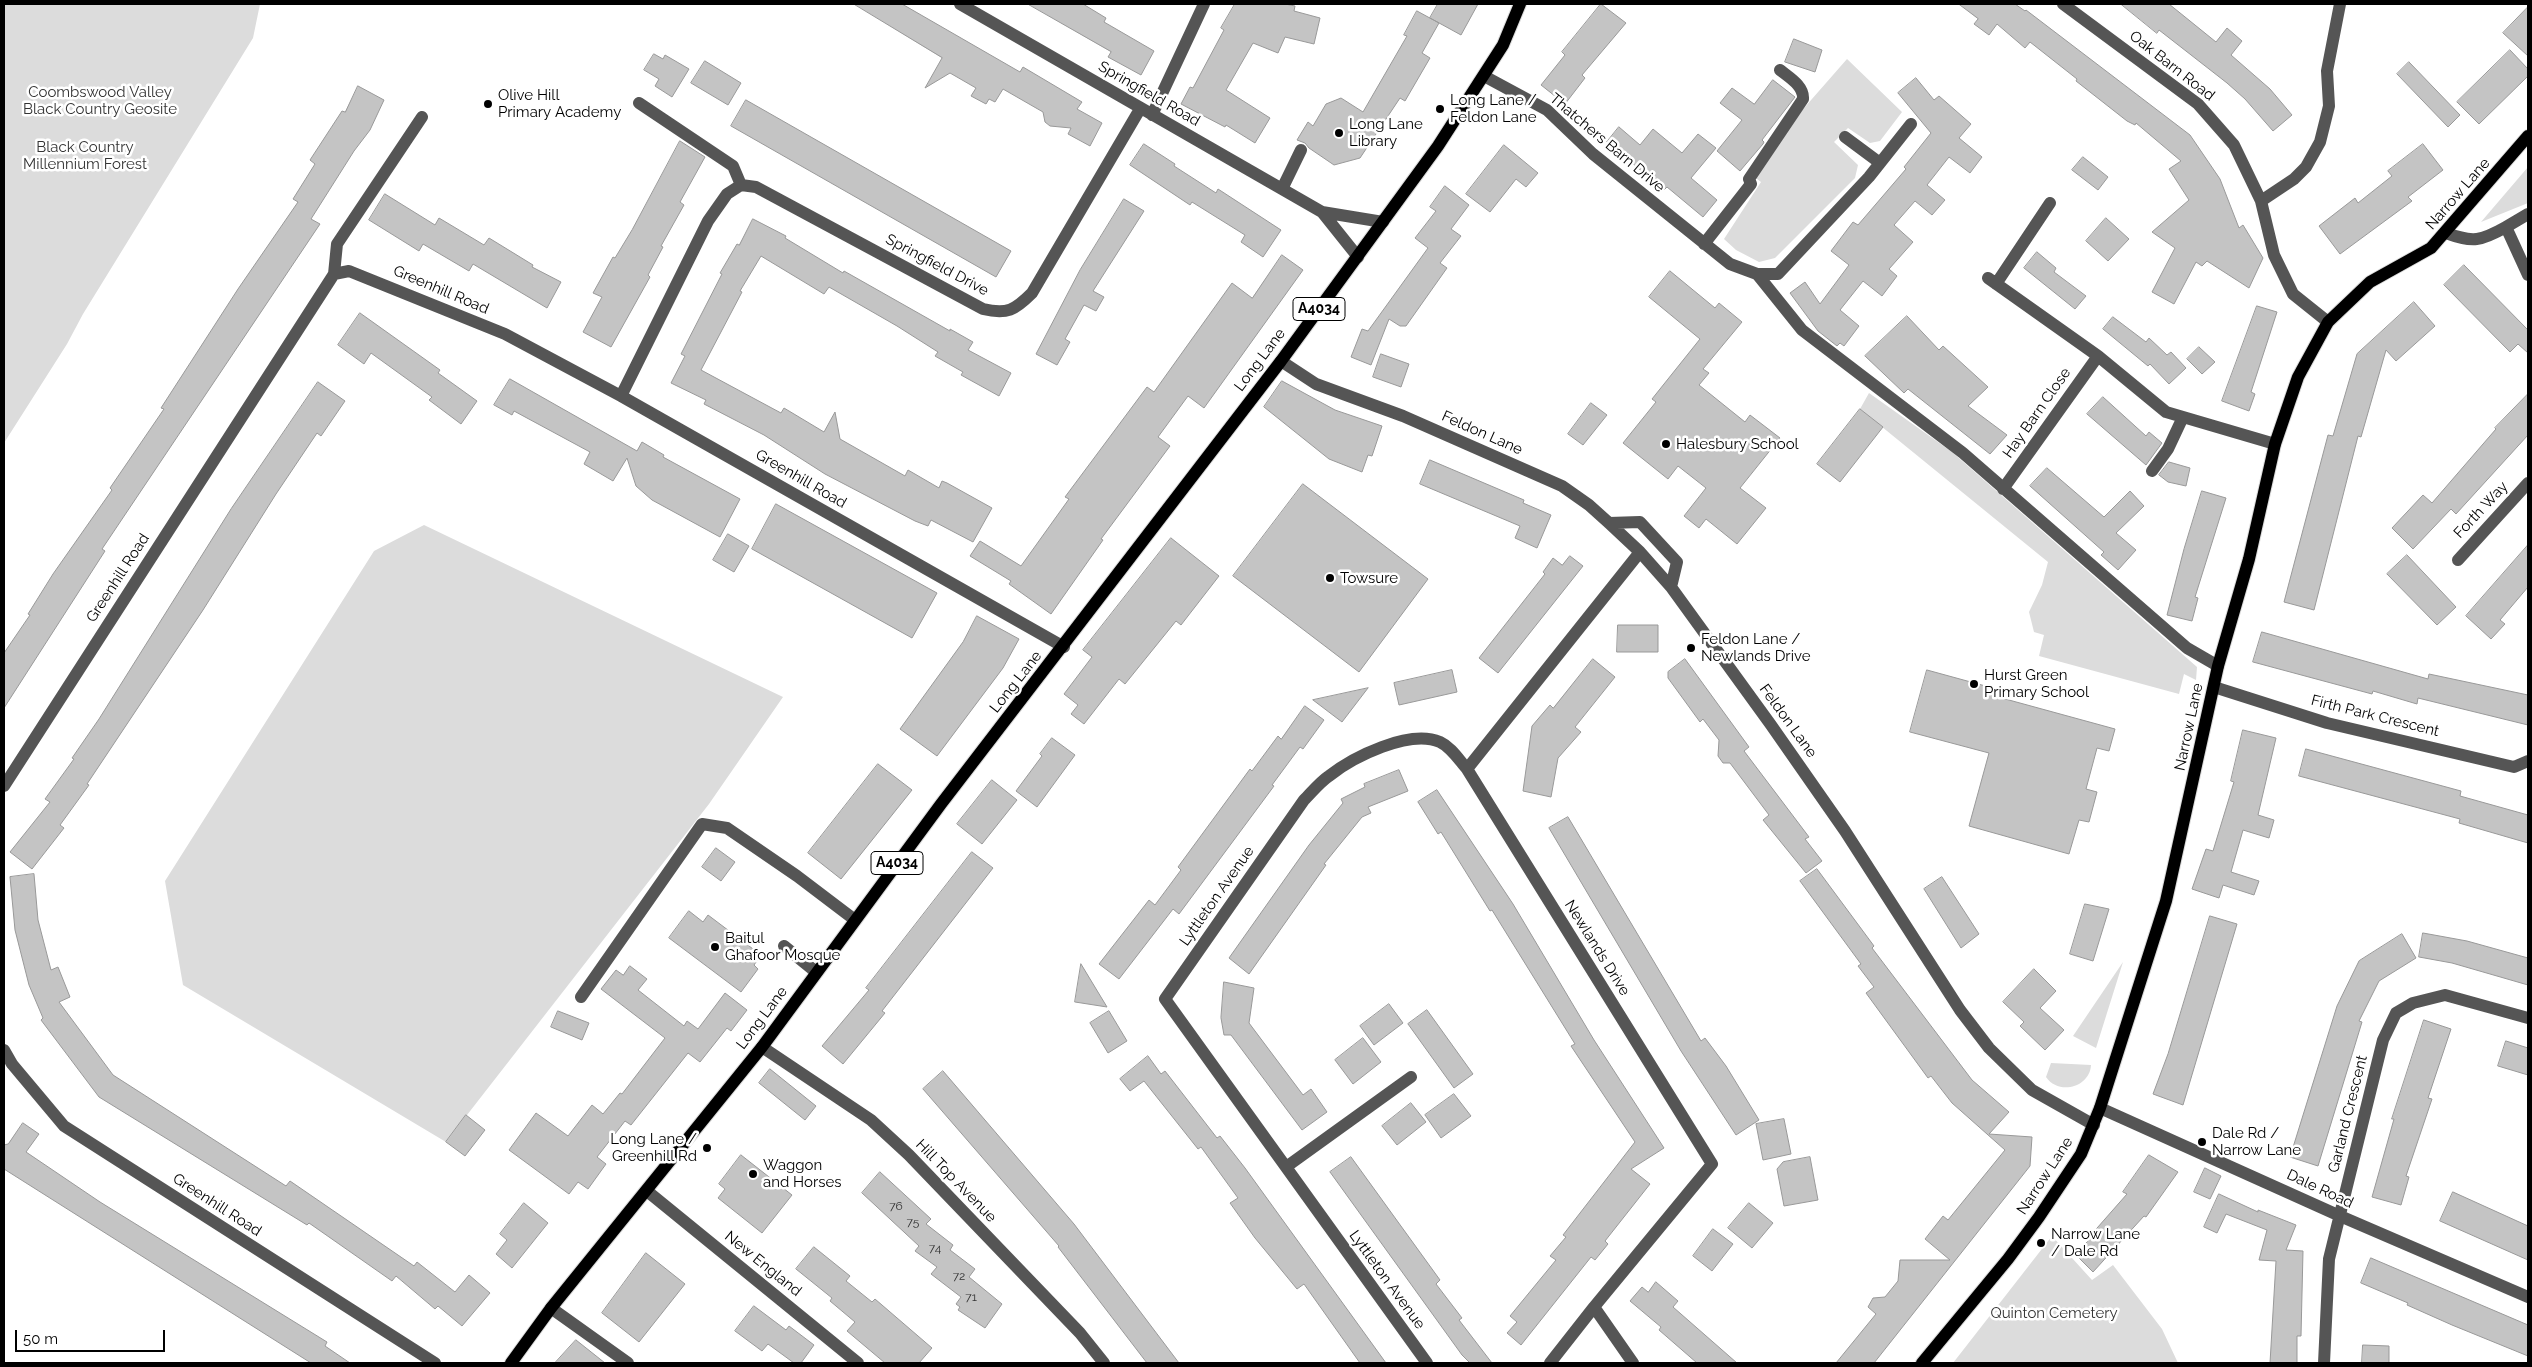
<!DOCTYPE html>
<style>
body{margin:0}
#map{position:relative;width:2532px;height:1367px;overflow:hidden;background:#fff;font-family:Raleway,sans-serif}
canvas{display:block}
.frame{position:absolute;inset:0;border:5px solid #000;pointer-events:none}
.scale{position:absolute;left:15px;top:1330px;width:150px;height:22px;box-sizing:border-box;border:2px solid #000;border-top:0;padding-left:6px;font-size:15px;line-height:18px;white-space:nowrap;color:#000;-webkit-text-stroke:4px #fff;paint-order:stroke}
</style>
<div id="map">
<canvas width="2532" height="1367"></canvas>
<div class="frame"></div>
<div class="scale">50 m</div>
</div>
<script>
const ctx = document.querySelector('canvas').getContext('2d');
ctx.lineJoin = 'round';
function fillPath(path, color) {
  ctx.fillStyle = color;
  ctx.fill(path, 'evenodd');
}
function stroke(path, color, width, dash) {
  ctx.strokeStyle = color;
  ctx.lineWidth = width;
  ctx.lineCap = dash ? 'butt' : 'round';
  ctx.setLineDash(dash || []);
  ctx.stroke(path);
}
function label(font, color, halo, rows, align = 'center') {
  ctx.font = font + ' Raleway,sans-serif';
  ctx.lineWidth = 5;
  ctx.setLineDash([]);
  ctx.textBaseline = 'middle';
  ctx.strokeStyle = halo;
  ctx.fillStyle = color;
  for (const [text, x, y, turn = 0] of rows) {
    ctx.save();
    ctx.translate(x, y);
    ctx.rotate((+turn || 0) * Math.PI / 180);
    ctx.textAlign = isNaN(turn) ? turn : align;
    if (halo) ctx.strokeText(text, 0, 0);
    ctx.fillText(text, 0, 0);
    ctx.restore();
  }
}
fillPath(new Path2D(`
 M4 4H260L253 38 83 314 67 344 4 443Z
 M1847 59 1902 112 1880 141 1870 143 1848 128 1834 142 1858 165 1855 178 1775 258 1759 262 1736 250 1724 239 1761 182 1748 172Z
 M2528 167V203L2481 222Z
 M1869 393 1952 452 2197 667 2196 680 2184 674 2179 694 2039 656 2044 635 2034 632 2029 612 2042 585 2048 562 1860 409Z
 M424 525 783 697 709 804 446 1142 183 985 165 881 374 551Z
 M2123 962 2096 1048 2073 1036Z
 M2051 1063 2091 1065C2090 1087 2059 1096 2046 1077Z
 M2052 1236 2092 1280 2113 1265 2162 1329 2178 1363H1953Z`), '#dcdcdc');
const building = new Path2D(`
 M854 4H902L1020 72 1023 67 1082 102 1077 109 1102 123 1090 146 1068 134 1071 128 1050 126 1045 122 1043 112 1003 89 995 102 989 99 986 104 971 96 976 88 950 73 925 88 942 58Z
 M1028 4H1083L1106 18 1104 22 1154 51 1141 75 1108 57 1111 52Z
 M1235 4H1285L1295 6 1294 11 1320 18 1314 44 1285 37 1278 53 1253 43 1226 90 1270 118 1255 143 1226 125 1225 127 1181 104 1190 87 1193 88 1224 30 1221 28Z
 M1438 4H1478L1461 35 1430 18Z
 M1601 4 1626 23 1582 75 1585 78 1565 104 1541 85 1565 55 1562 52Z
 M1959 4H2015L2025 11 2026 10 2190 135 2220 179 2239 228 2243 225 2263 258 2249 288 2207 261 2202 266 2196 262 2174 304 2152 292 2175 248 2152 232 2189 200 2169 169 2181 161 2136 123 2135 125 2127 121 2076 81 2077 79 2030 42 2025 48 1997 24 1989 35 1974 24 1978 19Z
 M2121 4H2169L2216 42 2227 28 2242 41 2231 55 2270 89 2292 115 2273 131 2245 99 2227 83 2159 30 2157 33Z
 M2528 7V56L2503 33Z
 M1417 11 1439 23 1422 53 1430 58 1405 101 1400 98 1360 158 1334 165 1309 148 1305 143 1297 140 1308 122 1313 126 1326 104 1341 98 1363 112 1407 36 1404 35Z
 M1794 39 1822 50 1815 72 1785 62Z
 M2510 50 2528 69V76L2479 124 2457 102Z
 M654 54 663 59 665 55 689 69 672 97 655 86 659 79 644 70Z
 M705 61 741 83 728 105 691 83Z
 M2409 62 2460 115 2448 127 2397 74Z
 M1916 78 1934 100 1939 96 1971 124 1959 138 1982 157 1970 173 1949 157 1927 185 1945 200 1932 215 1915 201 1894 225 1913 242 1889 269 1897 276 1882 296 1863 281 1840 310 1859 326 1844 346 1840 343 1837 346 1818 331 1790 293 1805 282 1820 304 1849 265 1831 251 1853 222 1858 225 1906 169 1904 167 1931 133 1898 93Z
 M1773 80 1795 97 1762 140 1764 142 1763 144 1740 171 1717 151 1742 120 1720 103 1732 88 1754 104Z
 M358 86 384 100 370 130 354 151 311 219 320 224 102 549 105 551 4 708V653L30 615 28 614 53 574 112 490 110 488 164 409 161 408 238 289 298 202 293 199 315 164 310 160 342 111 345 112Z
 M746 100 1011 251 996 277 731 126Z
 M1619 127 1640 145 1653 129 1682 153 1698 134 1716 148 1691 178 1717 200 1703 217 1667 187 1664 190 1607 142Z
 M680 141 705 157 680 202 684 205 661 246 663 247 648 275 650 277 611 347 583 332 602 297 593 293 613 257 615 258 632 230Z
 M1144 144 1175 164 1174 166 1216 193 1218 189 1281 230 1263 257 1241 242 1245 235 1192 202 1190 205 1130 165Z
 M2423 144 2443 170 2408 197 2412 201 2340 254 2319 226 2355 198 2358 203 2392 176 2388 171Z
 M1504 145 1538 173 1526 187 1516 179 1490 212 1466 194Z
 M2083 157 2108 177 2098 190 2072 170Z
 M1445 186 1469 205 1451 229 1461 236 1440 263 1447 268 1406 326H1400L1389 319 1371 365 1351 357 1362 329 1368 331 1428 248 1415 238 1436 211 1430 207Z
 M385 194 435 225 439 218 484 245 489 238 533 265 532 267 561 282 547 308 473 264 469 271 423 244 419 251 369 220Z
 M1124 199 1144 211 1093 291 1104 297 1096 311 1084 305 1065 339 1070 342 1057 365 1036 354 1080 270Z
 M2106 218 2129 239 2108 261 2086 241Z
 M753 219 786 236 785 238 843 273 844 271 950 331V329L973 342 968 350 1011 373 999 396 961 375 963 372 935 356 938 352 897 326 829 287 824 294 761 256 740 291 742 292 701 370 781 413 784 408 824 432 835 412 840 439 905 476 908 470 939 488 942 481 947 483 992 508 973 542 931 520 928 526 915 521 825 474 764 435 704 404 706 400 671 383 685 356 681 354 722 274 720 273 737 244 739 245Z
 M2037 252 2056 268 2054 272 2086 296 2075 309 2024 268Z
 M1282 255 1303 270 1204 408 1188 396 1158 437 1170 446 1101 539 1103 540 1051 614 1009 584 1011 581 970 556 980 541 1021 566 1069 499 1065 497 1147 387 1154 392 1232 283 1252 298Z
 M2464 265 2528 330V353L2518 344 2510 352 2444 285Z
 M1670 271 1715 308 1719 303 1742 322 1703 369 1709 373 1699 385 1745 422 1750 415 1780 438 1740 488 1766 508 1737 544 1706 519 1699 528 1684 516 1706 488 1678 466 1668 479 1623 443 1656 402 1652 399 1700 339 1649 297Z
 M2414 302 2435 326 2396 361 2386 350 2361 437 2358 436 2314 610 2284 602 2328 435 2333 436 2357 354Z
 M2257 306 2277 312 2251 392 2255 394 2249 411 2222 401Z
 M360 313 440 370 438 373 477 401 461 424 429 400 432 397 371 353 364 364 338 345Z
 M1907 316 1939 350 1943 346 1988 387 1968 406 2007 435 1990 454 1908 389 1904 393 1865 356Z
 M2113 317 2146 342 2149 338 2167 355 2171 352 2186 368 2169 384 2150 364 2148 366 2103 329Z
 M2199 347 2215 362 2202 374 2187 359Z
 M1381 354 1409 364 1401 387 1373 377Z
 M510 379 637 451 642 442 664 455 663 457 740 499 720 537 652 500 636 486 627 458 613 481 584 464 590 452 514 411 512 415 494 405Z
 M1282 381 1335 410 1382 426 1372 456 1368 455 1362 472 1329 459 1264 407Z
 M318 382 345 401 321 436 317 433 276 494 203 610 87 784 89 785 60 825 64 828 32 869 10 852 50 802 45 799 74 759 72 758 99 719 231 509Z
 M2528 394V435L2456 514 2451 509 2413 549 2392 528 2423 495 2432 503 2496 429 2495 428Z
 M2103 397 2146 436 2149 432 2162 443 2146 465 2087 414Z
 M1591 403 1607 415 1583 445 1568 434Z
 M1860 409 1883 427 1840 482 1817 464Z
 M1430 460 1524 500 1523 503 1551 515 1537 548 1515 538 1520 526 1420 484Z
 M2169 462 2190 468 2186 486 2168 482 2159 475Z
 M2047 468 2104 517 2130 491 2144 506 2116 533 2136 550 2118 570 2101 555 2104 552 2030 486Z
 M1303 484 1428 579 1359 672 1233 576Z
 M2202 491 2226 498 2195 597 2198 598 2192 621 2167 615 2184 549Z
 M776 504 937 593 912 638 752 549Z
 M728 534 749 546 734 572 713 560Z
 M1171 538 1219 576 1181 625 1176 621 1125 684 1119 679 1084 724 1071 714 1078 705 1064 694 1092 657 1083 650Z
 M2528 545V587L2500 620 2505 624 2491 639 2466 616Z
 M2407 555 2456 607 2437 625 2387 574Z
 M1570 556 1583 566 1498 673 1479 658 1545 574 1543 572 1553 558 1562 565Z
 M977 616 1019 639 1003 668 937 756 900 729 963 642Z
 M1618 625H1658V652H1617Z
 M2262 632 2428 679 2429 674 2528 695V725L2418 698 2417 704 2373 691 2372 694 2253 662Z
 M1593 659 1615 677 1575 727 1581 732 1558 758 1551 797 1523 791 1532 726 1550 705 1553 708Z
 M1685 659 1749 747 1744 751 1809 837 1805 839 1822 861 1806 873 1763 820 1769 815 1730 763H1723L1718 756 1719 740 1703 719 1700 722 1668 678V672Z
 M1452 670 1457 692 1399 705 1394 683Z
 M1927 670 2000 690 1998 697 2115 729 2109 751 2097 748 2086 789 2097 792 2089 822 2079 820 2069 854 1969 826 1989 753 1910 732Z
 M1368 688 1342 722 1313 700Z
 M1305 706 1324 720 1303 749 1300 747 1272 785 1274 786 1179 914 1173 909 1119 979 1099 964 1149 900 1155 905 1181 870 1178 867 1250 769 1252 771 1278 736 1281 739Z
 M2243 730 2276 738 2258 815 2274 820 2269 838 2243 830 2231 872 2259 881 2254 895 2223 885 2219 898 2192 889 2206 849 2213 851 2234 782 2231 781Z
 M1052 738 1075 755 1037 807 1016 791 1042 756 1040 754Z
 M2306 749 2461 791 2460 796 2528 815V843L2459 823 2460 819 2299 776Z
 M878 764 912 790 841 879 808 853Z
 M1399 770 1408 791 1368 807 1371 813 1362 817 1324 864 1326 865 1249 974 1229 958 1309 845 1343 803 1341 799 1365 787 1364 784Z
 M992 780 1017 800 982 844 957 824Z
 M1437 790 1513 904 1594 1040 1664 1148 1631 1169 1650 1184 1605 1241 1608 1244 1595 1260 1591 1257 1521 1345 1507 1333 1517 1322 1510 1316 1556 1260 1550 1256 1566 1237 1563 1235 1635 1142 1571 1046 1575 1044 1492 910 1490 911 1441 832 1438 834 1418 802Z
 M1568 817 1701 1041 1705 1038 1726 1066 1759 1120 1736 1135 1681 1051 1549 828Z
 M716 848 735 862 721 881 702 867Z
 M972 852 993 868 882 1011 885 1013 843 1064 822 1046 869 990 866 988Z
 M1817 869 1874 946 1872 948 1972 1080 2009 1112 1989 1134 2032 1137 2030 1166 1874 1363H1836L1876 1314 1868 1307 1873 1298 1885 1297 1898 1281 1900 1260H1950L1925 1239 1943 1216 1948 1220 2005 1150 1952 1103 1931 1076 1928 1078 1866 993 1874 987 1858 966 1861 964 1800 881Z
 M34 874 38 920 51 970 58 967 70 997 59 1002 113 1075 286 1186 290 1181 414 1266 417 1262 455 1292 469 1275 490 1293 462 1326 438 1306 435 1309 396 1276 392 1281 309 1223 307 1225 99 1097 41 1020 43 1018 29 985 15 930 10 877Z
 M1942 877 1979 934 1961 948 1924 889Z
 M2085 904 2109 909 2093 961 2070 954Z
 M689 911 703 922 708 915 761 955 754 965 758 969 741 992 669 938Z
 M2210 916 2237 924 2183 1105 2153 1094 2168 1054Z
 M2423 933 2467 941 2528 958V985L2452 963 2419 957Z
 M2402 934 2416 958 2379 981 2359 1021 2362 1022 2318 1166 2290 1157 2337 1006 2359 961Z
 M1081 964 1107 1007 1075 1002Z
 M630 966 647 979 638 990 684 1026 687 1021 698 1029 725 993 747 1010 731 1031 727 1028 700 1062 688 1053 631 1125 625 1121 597 1157 606 1164 588 1189 578 1182 569 1194 509 1150 536 1113 568 1136 592 1105 603 1114 620 1093 622 1094 665 1038 601 989 616 970 623 975Z
 M2034 969 2056 991 2040 1008 2064 1030 2045 1050 2020 1026 2024 1022 2003 1002Z
 M1224 982 1254 988 1249 1023 1303 1095 1311 1089 1327 1112 1302 1130 1231 1035H1224L1221 1018Z
 M1389 1004 1403 1023 1374 1045 1360 1026Z
 M1427 1010 1473 1074 1454 1088 1408 1024Z
 M558 1011 589 1023 582 1040 551 1027Z
 M1109 1011 1127 1041 1108 1053 1090 1023Z
 M2424 1020 2451 1029 2428 1098 2432 1099 2406 1176 2409 1177 2401 1205 2372 1197 2394 1119H2392Z
 M1363 1038 1381 1062 1353 1084 1335 1060Z
 M2506 1041 2528 1048V1075L2498 1066Z
 M1148 1056 1161 1074 1165 1071 1217 1138 1220 1136 1245 1168 1386 1363H1360L1304 1284 1297 1289 1255 1238 1230 1203 1238 1198 1201 1147 1198 1149 1144 1081 1130 1091 1120 1079Z
 M770 1069 816 1106 805 1120 759 1083Z
 M943 1071 1074 1224 1179 1363H1147L1058 1247 1059 1246 923 1089Z
 M1454 1094 1471 1116 1441 1138 1425 1115Z
 M1411 1103 1426 1122 1397 1145 1382 1126Z
 M466 1115 485 1130 465 1156 446 1142Z
 M1784 1119 1791 1154 1763 1160 1756 1124Z
 M23 1123 39 1134 26 1152 100 1202 327 1342 325 1346 350 1363H311L4 1169V1145L8 1144Z
 M741 1155 792 1195 762 1233 718 1198 725 1189 719 1184Z
 M2149 1155 2178 1172 2146 1217 2144 1216 2093 1272 2075 1254 2091 1238 2090 1236 2127 1194 2123 1192Z
 M1351 1157 1440 1280 1436 1284 1462 1318 1459 1320 1492 1363H1470L1462 1355 1330 1172Z
 M1810 1157 1818 1200 1784 1206 1777 1169 1783 1162Z
 M2205 1168 2221 1176 2210 1199 2194 1192Z
 M880 1172 931 1219 926 1224 953 1245 950 1250 975 1269 969 1277 1002 1304 985 1328 958 1310 960 1307 956 1304 961 1297 931 1274 937 1267 915 1251 919 1246 862 1193Z
 M2453 1192 2528 1226V1260L2440 1221Z
 M2219 1194 2258 1212V1210L2296 1225 2286 1250 2303 1251 2301 1336H2297V1363H2270L2276 1261 2259 1260 2267 1230 2226 1214 2217 1233 2204 1227Z
 M524 1203 548 1223 512 1268 496 1254 507 1240 500 1234Z
 M1749 1203 1773 1223 1752 1248 1728 1228Z
 M1713 1229 1733 1244 1712 1271 1693 1256Z
 M814 1247 850 1276 846 1281 872 1302 875 1299 932 1348 919 1363H885L847 1331 855 1322 830 1301 832 1298 796 1269Z
 M646 1253 685 1284 639 1342 602 1313Z
 M2371 1258 2528 1325V1356L2452 1325 2407 1305 2408 1303 2361 1283Z
 M1656 1282 1678 1301 1673 1307 1737 1363H1697L1659 1330 1661 1327 1630 1301 1642 1287 1648 1292Z
 M754 1306 786 1330 789 1326 814 1345 801 1363H794L768 1344 762 1351 735 1331Z
 M576 1340 605 1363H555Z
 M2363 1345 2389 1346V1363H2362Z`);
fillPath(building, '#c4c4c4');
stroke(building, '#999', 1);
const major = new Path2D(`
 M511 1363 551 1308 762 1047 941 804 1281 361 1438 146 1503 45 1520 4
 M1922 1363 2008 1259 2039 1217 2081 1154 2100 1108 2166 901 2218 666 2249 559 2275 444 2298 377 2328 322 2370 282 2431 248 2528 136`);
stroke(major, '#dbdbdb', 14);
stroke(new Path2D(`
 M960 4 1322 212 1383 222
 M2063 4 2198 104 2234 145 2261 201 2274 255 2293 294 2328 322
 M1484 76 1547 110 1593 154 1730 264 1757 274H1778L1869 177 1911 124
 M1152 115 1204 4
 M1845 137 1880 163
 M741 185 756 187 983 309C1007 315 1015 310 1032 293L1140 109
 M1282 189 1301 150
 M2261 201 2294 179 2306 167 2320 142 2329 106 2327 71 2340 4
 M1322 212 1358 257
 M2506 227 2528 214
 M2446 233C2473 243 2481 241 2506 227L2528 275
 M1704 244 1751 184 1749 179 1803 99C1804 86 1790 78 1780 70
 M334 274 337 244 422 117
 M1757 274 1802 330 1963 453 2187 648 2218 666
 M1988 278 2098 356 2166 412 2275 444
 M1996 284 2050 203
 M1281 361 1316 384 1403 416 1562 486 1589 505 1609 523 1640 552 1671 587 1771 725 1845 831 1960 1010 1989 1048 2032 1090 2094 1125
 M621 396 708 221 727 194 741 185 733 166 639 103
 M2152 471 2168 449 2183 417
 M2003 489 2098 356
 M1609 523 1640 522 1677 562 1671 587
 M2458 560 2528 483
 M2214 687 2327 723 2514 767 2528 761
 M4 786 334 274 349 271 505 334 621 396 1064 647
 M784 946 816 972
 M581 997 702 824 727 828 797 876 855 920
 M762 1047 871 1120 909 1155 1080 1333 1104 1363
 M4 1050 12 1064 64 1126 435 1363
 M2100 1108 2340 1216 2528 1297
 M1286 1167 1411 1077
 M647 1191 858 1363
 M551 1308 628 1363
 M1427 1363 1165 999 1304 800C1312 792 1320 782 1329 776 1353 757 1409 729 1440 742 1451 747 1459 760 1467 769
 M1550 1363 1594 1307
 M1633 1363 1594 1307 1712 1164 1467 769 1640 552
 M2324 1363 2329 1259 2383 1040 2396 1013 2413 1003 2445 995 2528 1018`), '#555', 12);
stroke(major, '#000', 12);
for (const [x, y, r, color] of [
 [488,104,5,"#000"],
 [1440,109,5,"#000"],
 [1339,133,5,"#000"],
 [1666,444,5,"#000"],
 [1330,578,5,"#000"],
 [1691,648,5,"#000"],
 [1974,684,5,"#000"],
 [715,947,5,"#000"],
 [2202,1142,5,"#000"],
 [707,1148,5,"#000"],
 [753,1174,5,"#000"],
 [2041,1243,5,"#000"]
]) {
  const dot = new Path2D();
  dot.arc(x, y, r, 0, 2 * Math.PI);
  ctx.fillStyle = color;
  ctx.fill(dot);
  stroke(dot, '#fff', 2);
}
label('12px', '#313131', null, [
 ["76",896,1206],
 ["75",913,1222],
 ["74",935,1248],
 ["72",959,1276],
 ["71",971,1297]
]);
for (const [x, y, w] of [
 [1319,309,52],
 [897,863,52]
]) {
  const box = new Path2D();
  box.roundRect(x - w / 2, y - 11.5, w, 23, 4);
  ctx.fillStyle = '#fff';
  ctx.fill(box);
  stroke(box, '#000', 1);
}
label('bold 14px', '#000', null, [
 ["A4034",1319,309],
 ["A4034",897,863]
]);
label('15px', '#000', '#fff', [
 ["Oak Barn Road",2172,66,38],
 ["Springfield Road",1149,94,30],
 ["Thatchers Barn Drive",1607,143,40],
 ["Narrow Lane",2458,194,-49],
 ["Springfield Drive",937,265,28],
 ["Greenhill Road",441,290,23],
 ["Long Lane",1260,360,-53],
 ["Hay Barn Close",2037,413,-55],
 ["Feldon Lane",1482,433,24],
 ["Greenhill Road",801,479,30],
 ["Forth Way",2481,510,-47],
 ["Greenhill Road",118,578,-57],
 ["Long Lane",1016,682,-52],
 ["Firth Park Crescent",2375,716,14],
 ["Feldon Lane",1788,721,54],
 ["Narrow Lane",2189,727,-78],
 ["Lyttleton Avenue",1217,896,-55],
 ["Newlands Drive",1597,948,58],
 ["Long Lane",762,1018,-53],
 ["Garland Crescent",2348,1114,-76],
 ["Narrow Lane",2045,1176,-57],
 ["Hill Top Avenue",956,1181,46],
 ["Dale Road",2320,1189,25],
 ["Greenhill Road",217,1205,33],
 ["New England",763,1264,39],
 ["Lyttleton Avenue",1387,1280,54]
]);
label('15px', '#333', '#fff', [
 ["Coombswood Valley",100,92],
 ["Black Country Geosite",100,109],
 ["Black Country",85,147],
 ["Millennium Forest",85,164],
 ["Quinton Cemetery",2054,1313]
]);
label('15px', '#000', '#fff', [
 ["Olive Hill",498,95],
 ["Primary Academy",498,112],
 ["Long Lane /",1450,100],
 ["Feldon Lane",1450,117],
 ["Long Lane",1349,124],
 ["Library",1349,141],
 ["Halesbury School",1676,444],
 ["Towsure",1340,578],
 ["Feldon Lane /",1701,639],
 ["Newlands Drive",1701,656],
 ["Hurst Green",1984,675],
 ["Primary School",1984,692],
 ["Baitul",725,938],
 ["Ghafoor Mosque",725,955],
 ["Dale Rd /",2212,1133],
 ["Narrow Lane",2212,1150],
 ["Long Lane /",697,1139,"right"],
 ["Greenhill Rd",697,1156,"right"],
 ["Waggon",763,1165],
 ["and Horses",763,1182],
 ["Narrow Lane",2051,1234],
 ["/ Dale Rd",2051,1251]
], 'left');
</script>
